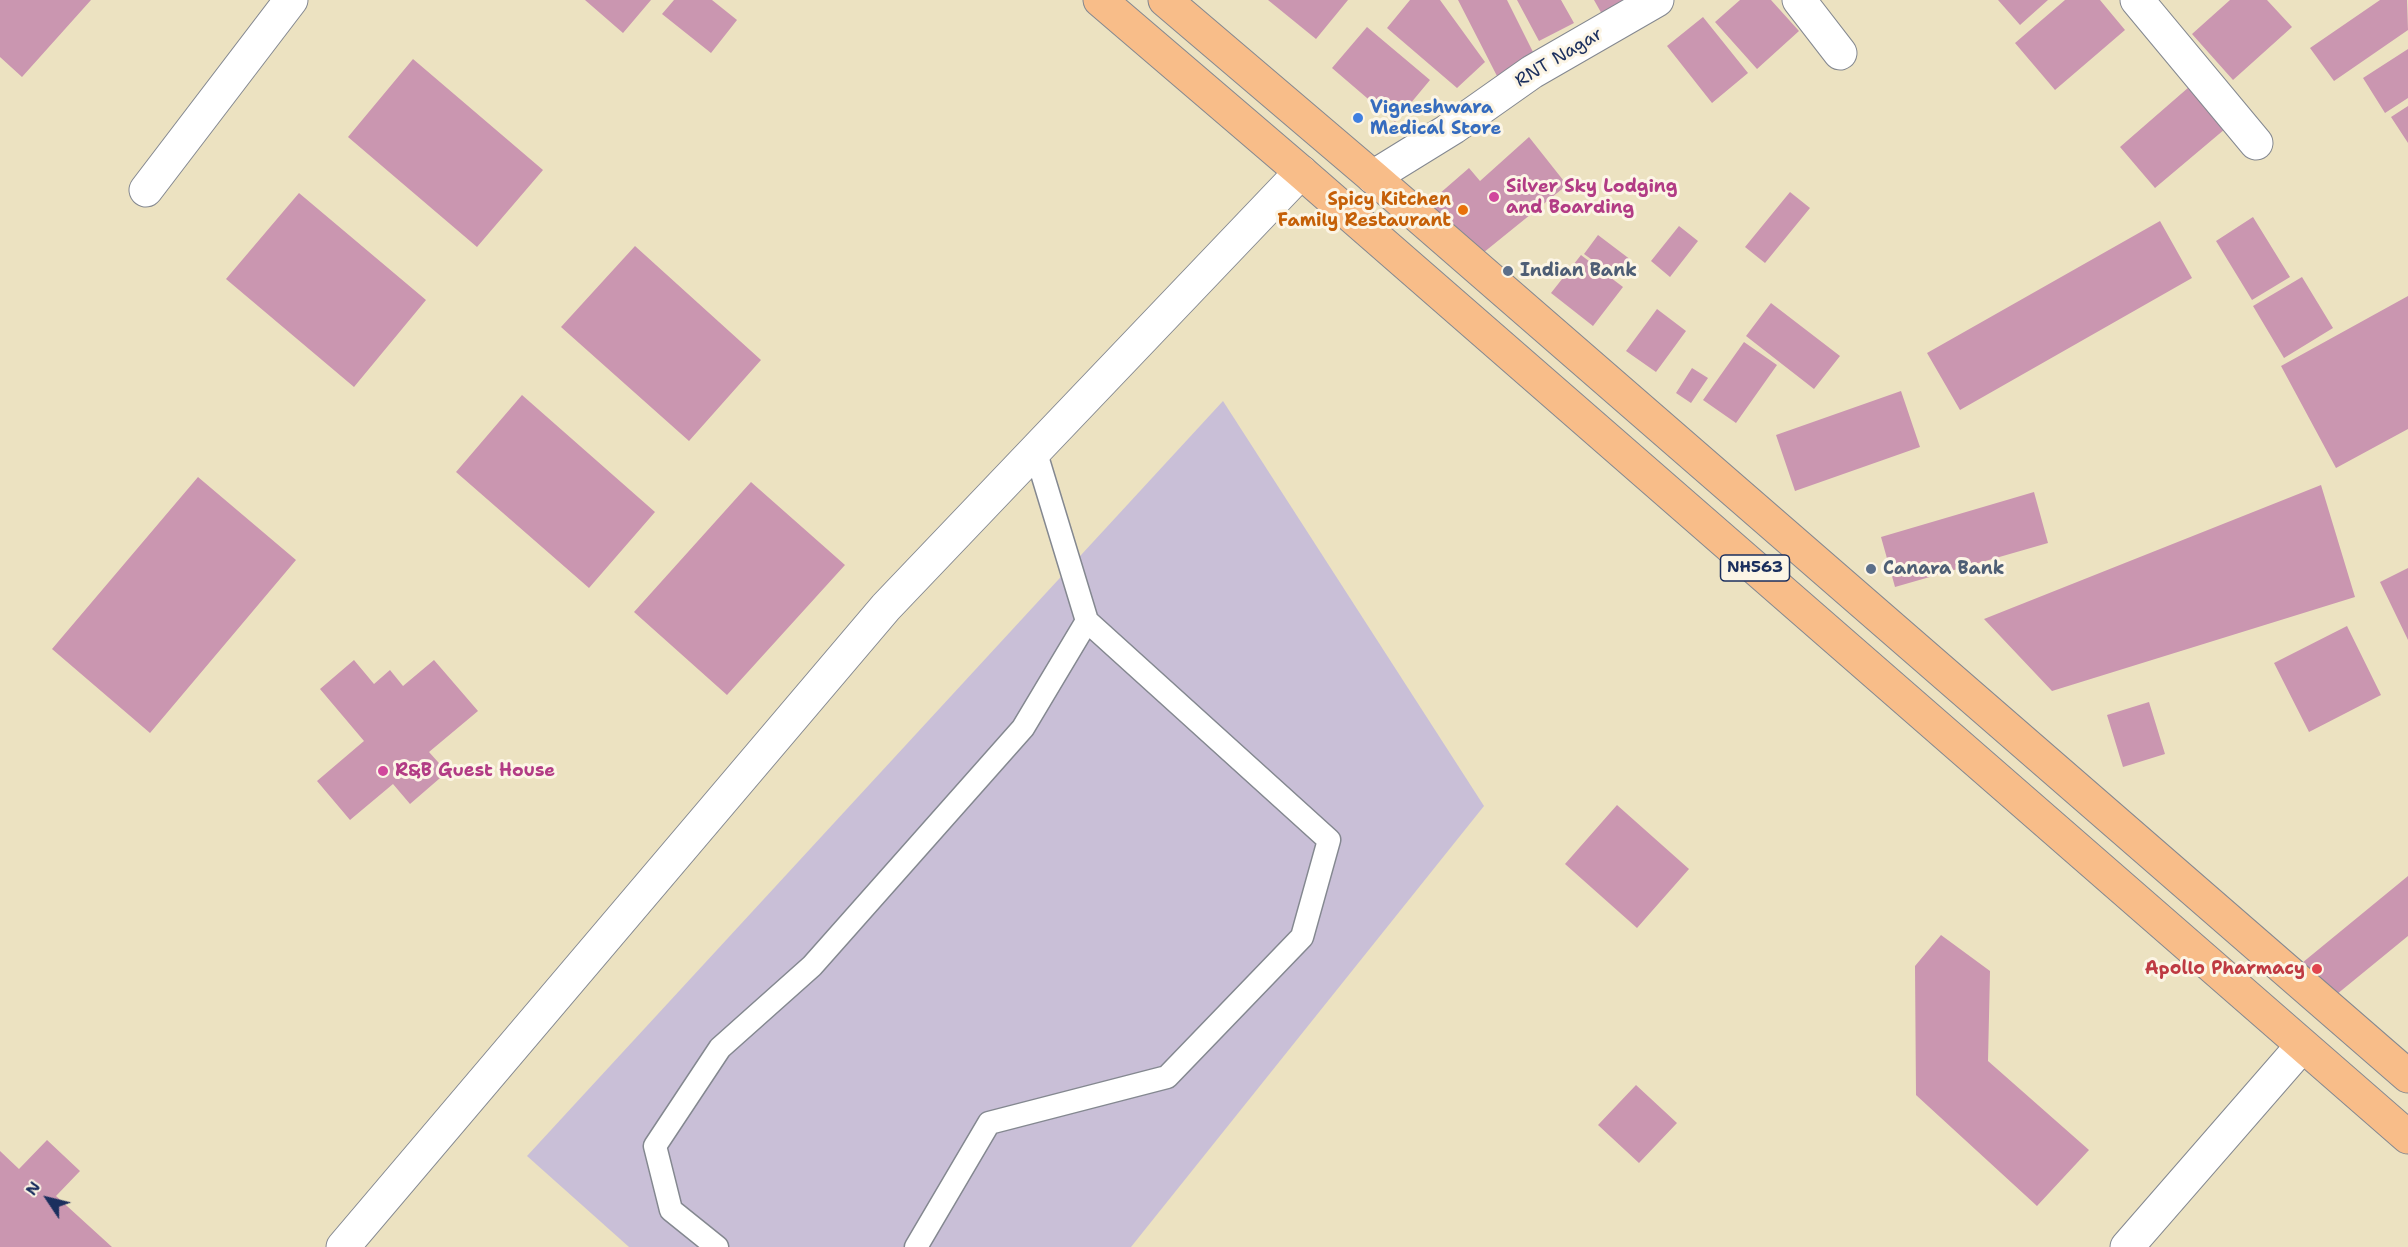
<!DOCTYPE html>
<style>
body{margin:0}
#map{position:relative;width:2408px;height:1247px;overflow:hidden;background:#ece2c1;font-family:"Shantell Sans",sans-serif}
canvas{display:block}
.north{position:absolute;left:18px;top:1169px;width:60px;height:60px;-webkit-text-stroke:4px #fcf5e5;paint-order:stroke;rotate:305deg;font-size:16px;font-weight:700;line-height:24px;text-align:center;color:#1b2f5e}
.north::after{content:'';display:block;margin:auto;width:21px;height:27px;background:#1b2f5e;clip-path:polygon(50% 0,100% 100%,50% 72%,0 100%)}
</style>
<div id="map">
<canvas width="2408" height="1247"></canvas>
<div class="north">N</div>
</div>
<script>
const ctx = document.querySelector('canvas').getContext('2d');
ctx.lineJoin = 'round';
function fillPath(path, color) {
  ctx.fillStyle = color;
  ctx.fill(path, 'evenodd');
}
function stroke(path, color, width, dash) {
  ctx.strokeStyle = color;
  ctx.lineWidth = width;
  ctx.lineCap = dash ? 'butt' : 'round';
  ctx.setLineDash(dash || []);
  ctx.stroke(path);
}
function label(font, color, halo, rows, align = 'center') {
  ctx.font = font + ' "Shantell Sans",sans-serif';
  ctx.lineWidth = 6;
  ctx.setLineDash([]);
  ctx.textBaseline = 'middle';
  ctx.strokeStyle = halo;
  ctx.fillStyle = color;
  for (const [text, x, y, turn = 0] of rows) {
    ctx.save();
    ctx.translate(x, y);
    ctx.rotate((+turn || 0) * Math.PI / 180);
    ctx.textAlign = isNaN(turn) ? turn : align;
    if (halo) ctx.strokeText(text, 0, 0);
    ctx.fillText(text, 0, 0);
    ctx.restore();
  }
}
fillPath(new Path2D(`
 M1223 401 1484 806 1131 1247H629L527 1156Z`), '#c9bfd7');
fillPath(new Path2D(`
 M0 0H91L22 77 0 57Z
 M585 0H651L623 33Z
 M674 0H712L737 20 711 53 662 14Z
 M1268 0H1348L1316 39Z
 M1410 0H1440L1485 62 1457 88 1387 28Z
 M1458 0H1507L1535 56 1497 76Z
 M1517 0H1561L1574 23 1539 41Z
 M1594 0H1630L1603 16Z
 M1740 0H1771L1799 31 1757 69 1715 22Z
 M1998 0H2048L2020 25Z
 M2065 0H2100L2125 30 2055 90 2015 43Z
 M2230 0H2267L2292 27 2233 80 2192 34Z
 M2380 0H2407L2408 30 2334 81 2310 48Z
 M1703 17 1748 73 1712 103 1667 46Z
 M1367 27 1430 80 1395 122 1332 68Z
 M2408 49V98L2385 113 2363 78Z
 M413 59 543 170 477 247 348 137Z
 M2189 87 2225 129 2155 188 2120 147Z
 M2408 106V143L2391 117Z
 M1529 137 1567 185 1478 257 1445 215 1436 223 1423 208 1469 168 1480 181Z
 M1790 192 1810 208 1765 263 1745 247Z
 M299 193 426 300 354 387 226 279Z
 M2253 217 2290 277 2252 300 2216 241Z
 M2160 221 2192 278 1960 410 1927 353Z
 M1679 226 1698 241 1670 277 1651 261Z
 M1598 235 1631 260 1617 278 1584 254Z
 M635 246 761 360 689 441 561 327Z
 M1581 255 1623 287 1593 326 1551 293Z
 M2302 277 2333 328 2284 358 2253 306Z
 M2408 296V429L2336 468 2281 366Z
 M1771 303 1840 356 1814 389 1746 336Z
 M1657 309 1686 331 1656 372 1626 351Z
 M1744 342 1777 365 1736 423 1703 400Z
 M1692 368 1708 378 1691 403 1676 393Z
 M1901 391 1920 447 1795 491 1776 435Z
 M522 395 655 512 589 588 456 472Z
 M198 477 296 560 150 733 52 649Z
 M751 482 845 565 727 695 634 612Z
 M2321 485 2355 597 2052 691 1984 619Z
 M2034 492 2048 543 1895 587 1881 537Z
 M2408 568V640L2380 582Z
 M2347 626 2381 695 2309 732 2274 663Z
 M354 660 374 684 390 670 403 686 434 660 478 711 429 752 447 772 410 804 393 784 350 820 317 781 364 741 320 689Z
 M2149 702 2165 754 2123 767 2107 715Z
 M1617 805 1689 869 1637 928 1565 864Z
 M2408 876V936L2331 999 2302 963Z
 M1941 935 1990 971 1988 1061 2089 1150 2037 1206 1916 1095 1915 966Z
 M1636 1085 1677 1123 1639 1163 1598 1125Z
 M47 1140 80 1171 56 1196 112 1247H0V1151L19 1169Z`), '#ca96b0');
const service = new Path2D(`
 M717 1247 671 1210 655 1146 720 1048 812 966 1023 728 1087 621
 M916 1247 989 1123 1167 1077 1302 937 1329 840 1087 621 1035 450`);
const minor = new Path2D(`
 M1799 0 1840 53
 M2137 0 2256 143
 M1373 177 1454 127 1532 72 1657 0
 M146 190 291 0
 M2127 1247 2302 1046`);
const tertiary = new Path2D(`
 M343 1247 886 607 1301 172`);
const trunk = new Path2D(`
 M1100 0 1301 172 2408 1137
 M1165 0 1373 177 2408 1076`);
stroke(service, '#848890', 25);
stroke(minor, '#848890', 35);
stroke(tertiary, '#848890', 35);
stroke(trunk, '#848890', 35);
stroke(service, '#fff', 22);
stroke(minor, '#fff', 33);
stroke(tertiary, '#fff', 33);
stroke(trunk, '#f8bd89', 33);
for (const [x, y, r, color] of [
 [1358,118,6,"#3f7fe0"],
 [1494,197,6,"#d1479c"],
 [1463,210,6,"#e8710a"],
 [1508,271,6,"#5c6f8a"],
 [1871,569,6,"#5c6f8a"],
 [383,771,6,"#d1479c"],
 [2317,969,6,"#e0444e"]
]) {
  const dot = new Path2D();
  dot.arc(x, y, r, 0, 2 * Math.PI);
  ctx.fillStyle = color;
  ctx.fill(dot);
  stroke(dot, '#fcf5e5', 2);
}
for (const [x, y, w] of [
 [1755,568,69]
]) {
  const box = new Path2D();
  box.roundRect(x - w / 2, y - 13, w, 26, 4.5);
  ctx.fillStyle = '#fcf5e5';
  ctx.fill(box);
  stroke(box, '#1b2f5e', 1.5);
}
label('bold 16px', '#1b2f5e', null, [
 ["NH563",1755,568]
]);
label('18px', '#1b2f5e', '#fcf5e5', [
 ["RNT Nagar",1559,58,-31]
]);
label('bold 18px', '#366cbe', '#fcf5e5', [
 ["Vigneshwara",1370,108],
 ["Medical Store",1370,129]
], 'left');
label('bold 18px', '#b23c85', '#fcf5e5', [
 ["Silver Sky Lodging",1506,187],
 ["and Boarding",1506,208],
 ["R&B Guest House",395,771]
], 'left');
label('bold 18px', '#c56008', '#fcf5e5', [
 ["Spicy Kitchen",1451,200],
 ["Family Restaurant",1451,221]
], 'right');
label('bold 18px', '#4e5e75', '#fcf5e5', [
 ["Indian Bank",1520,271],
 ["Canara Bank",1883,569]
], 'left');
label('bold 18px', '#be3a42', '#fcf5e5', [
 ["Apollo Pharmacy",2305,969]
], 'right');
</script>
